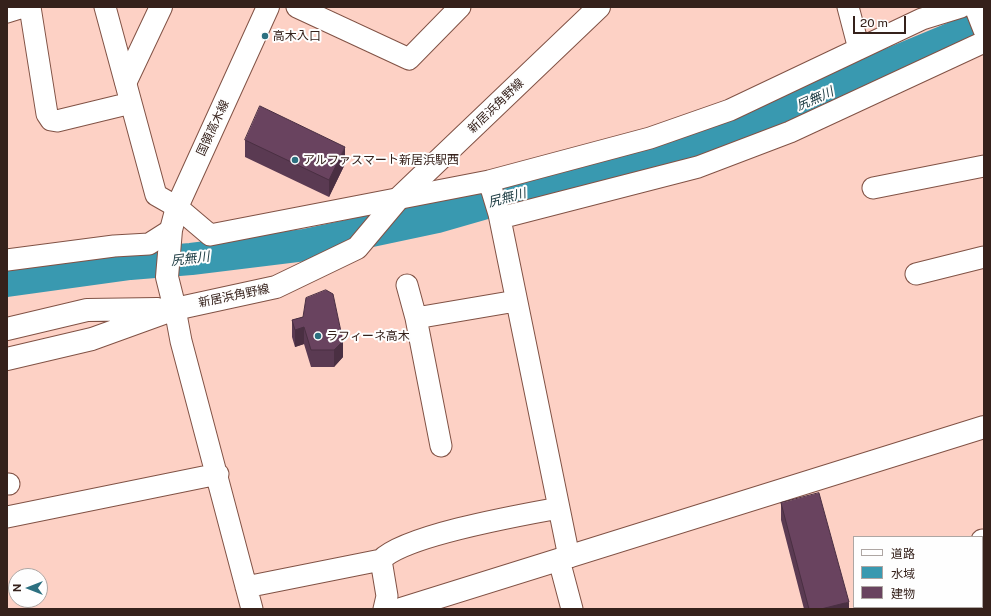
<!DOCTYPE html>
<meta charset="utf-8">
<style>
body{margin:0}
#map{position:relative;width:991px;height:616px;overflow:hidden;background:#fdd1c5;font-family:"Public Sans","Noto Sans JP",sans-serif}
canvas{display:block}
.frame{position:absolute;inset:0;border:8px solid #35211b;pointer-events:none}
.legend{position:absolute;left:853px;top:536px;width:130px;height:72px;box-sizing:border-box;background:#fefefe;border:1px solid #aea6a3;margin:0;padding:5px 7px;list-style:none;font-size:12px;color:#35211b}
.legend li{display:flex;align-items:center;gap:8px;height:20px}
.legend b{width:20px;border:1px solid #aea6a3}
.north{position:absolute;left:8px;top:568px;width:40px;height:40px;box-sizing:border-box;background:#fefefe;border:1px solid #aea6a3;border-radius:50%;rotate:270deg;font-size:11px;font-weight:700;line-height:16px;text-align:center;color:#35211b}
.north::after{content:'';display:block;margin:auto;width:14px;height:18px;background:#2c7080;clip-path:polygon(50% 0,100% 100%,50% 72%,0 100%)}
.scale{position:absolute;left:853px;top:16px;width:53px;height:18px;box-sizing:border-box;border:2px solid #35211b;border-top:0;padding-left:5px;font-size:12px;line-height:14px;white-space:nowrap;color:#35211b;-webkit-text-stroke:3px #fefefe;paint-order:stroke}
</style>
<div id="map">
<canvas width="991" height="616"></canvas>
<div class="frame"></div>
<ul class="legend">
<li><b style="height:5px;background:#fff"></b>道路</li>
<li><b style="height:11px;background:#3999b0"></b>水域</li>
<li><b style="height:11px;background:#69435f"></b>建物</li>
</ul>
<div class="north">N</div>
<div class="scale">20 m</div>
</div>
<script>
const ctx = document.querySelector('canvas').getContext('2d');
ctx.lineJoin = 'round';
function fillPath(path, color) {
  ctx.fillStyle = color;
  ctx.fill(path, 'evenodd');
}
function stroke(path, color, width, dash) {
  ctx.strokeStyle = color;
  ctx.lineWidth = width;
  ctx.lineCap = dash ? 'butt' : 'round';
  ctx.setLineDash(dash || []);
  ctx.stroke(path);
}
function label(font, color, halo, rows, align = 'center') {
  ctx.font = font + ' "Public Sans","Noto Sans JP",sans-serif';
  ctx.lineWidth = 4;
  ctx.setLineDash([]);
  ctx.textBaseline = 'middle';
  ctx.strokeStyle = halo;
  ctx.fillStyle = color;
  for (const [text, x, y, turn = 0] of rows) {
    ctx.save();
    ctx.translate(x, y);
    ctx.rotate((+turn || 0) * Math.PI / 180);
    ctx.textAlign = isNaN(turn) ? turn : align;
    if (halo) ctx.strokeText(text, 0, 0);
    ctx.fillText(text, 0, 0);
    ctx.restore();
  }
}
const water = new Path2D(`
 M134 257 122 275 100 280 7 294V272L81 261Z`);
fillPath(water, '#3999b0');
stroke(water, '#387583', 1);
stroke(new Path2D(`
 M7 281 130 264 191 259 305 245 437 217 517 194 650 159 769 119 878 69 984 25`), '#3999b0', 32);
const street = new Path2D(`
 M30 7 47 114 51 120 57 121 131 103
 M105 7 156 195 177 207 210 235 489 181 650 138 730 110 922 19 961 7
 M297 7 409 59 460 7
 M848 7 859 49
 M975 7 984 30
 M7 12 23 7
 M489 181 499 214 569 557
 M873 188 984 166
 M500 218 698 167 790 132 984 42
 M7 260 114 246 149 244 171 230
 M916 274 984 257
 M407 285 416 318 441 446
 M175 309 181 341 252 609
 M416 318 516 301
 M7 484H9
 M7 517 218 474
 M982 540 984 552
 M381 560C405 535 521 515 559 508
 M559 560 572 609
 M982 584H984
 M246 587 381 560 387 596 384 609
 M909 609 910 607`);
const secondary = new Path2D(`
 M126 81 161 7
 M175 309 167 277 171 230 177 207 268 7
 M401 609 984 427`);
const primary = new Path2D(`
 M7 329 87 310 158 309
 M7 359 92 339 175 309 276 287 357 248 399 198 599 7`);
stroke(street, '#815245', 23);
stroke(secondary, '#815245', 24);
stroke(primary, '#815245', 24);
stroke(street, '#fff', 21);
stroke(secondary, '#fff', 22);
stroke(primary, '#fff', 22);
fillPath(new Path2D(`
 M245 140 345 164 329 197 245 157Z
 M303 317 343 357 334 367H311L304 344 295 347 292 337V320Z
 M781 503 849 609H804L781 520Z`), '#5a3a52');
fillPath(new Path2D(`
 M345 147V164L329 197V180Z
 M304 327V344L295 347V330Z
 M343 341V357L334 367V350Z
 M849 602V609H821Z`), '#4a2f42');
const building = new Path2D(`
 M260 106 345 147 329 180 245 140Z
 M326 290 333 294 343 341 334 350H311L304 327 295 330 292 320 303 317 306 298Z
 M819 493 849 602 821 609H809L781 503Z`);
fillPath(building, '#69435f');
stroke(building, '#4a2f42', 1);
for (const [x, y, r, color] of [
 [265,36,4,"#2c7080"],
 [295,160,4,"#2c7080"],
 [318,336,4,"#2c7080"]
]) {
  const dot = new Path2D();
  dot.arc(x, y, r, 0, 2 * Math.PI);
  ctx.fillStyle = color;
  ctx.fill(dot);
  stroke(dot, '#fefefe', 1.5);
}
label('12px', '#35211b', '#fefefe', [
 ["高木入口",273,36],
 ["アルファスマート新居浜駅西",303,160],
 ["ラフィーネ高木",326,336]
], 'left');
label('12px', '#35211b', '#fefefe', [
 ["新居浜角野線",496,106,-44],
 ["国領高木線",213,128,-65],
 ["新居浜角野線",234,296,-12]
]);
label('italic 13px', '#224047', '#fefefe', [
 ["尻無川",815,99,-24],
 ["尻無川",507,198,-15],
 ["尻無川",190,259,-7]
]);
</script>
